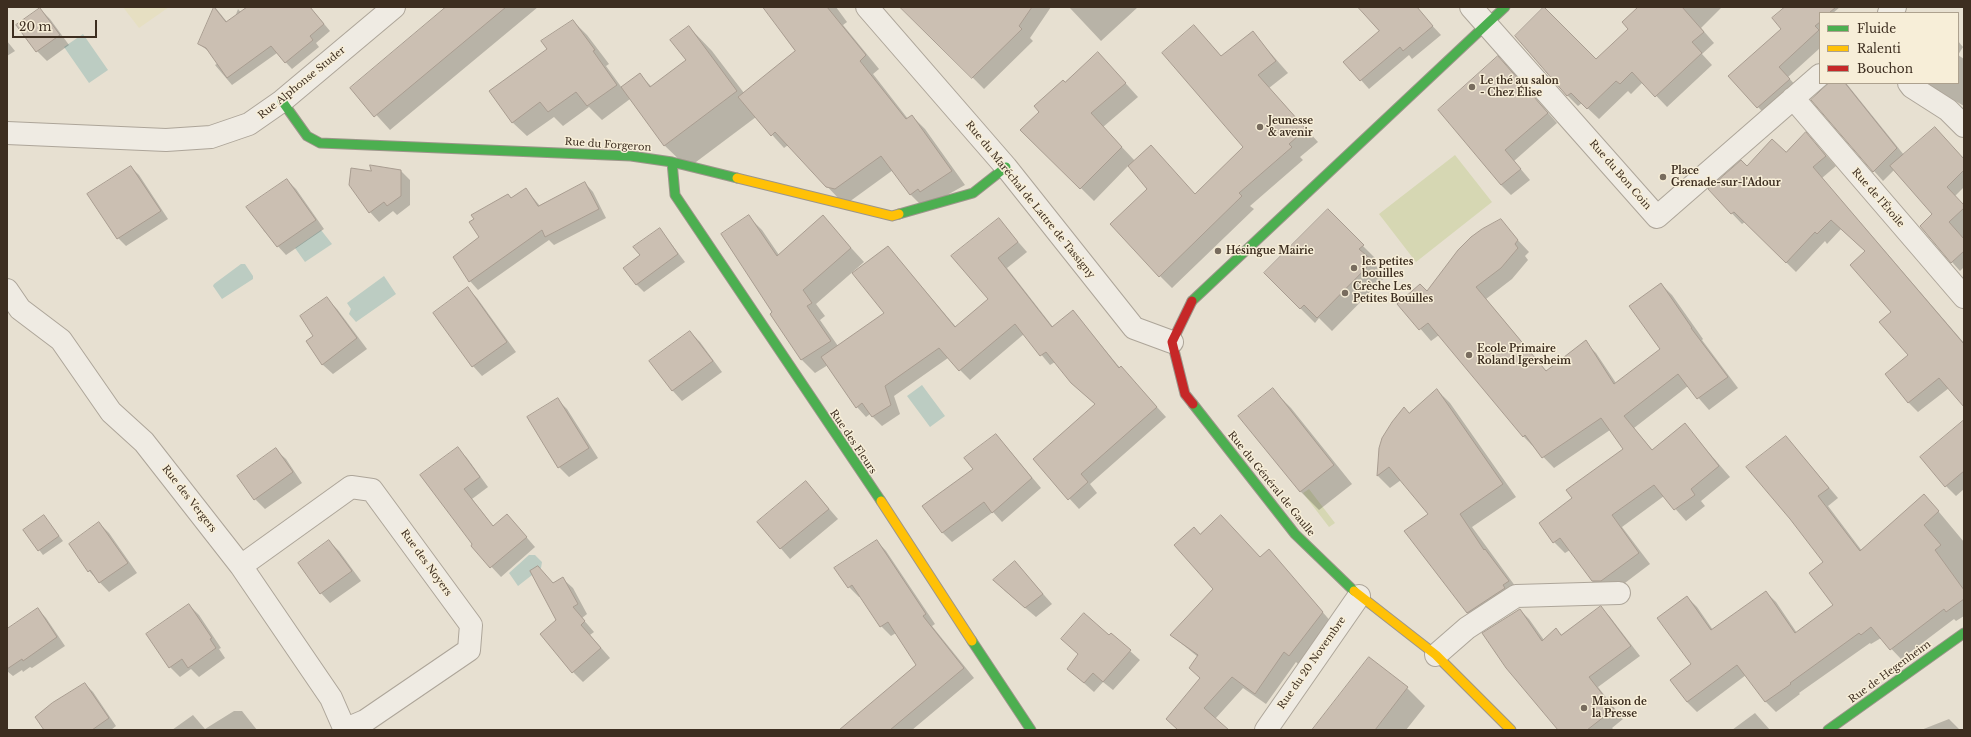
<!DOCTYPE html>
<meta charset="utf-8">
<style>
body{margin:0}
#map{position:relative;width:1971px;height:737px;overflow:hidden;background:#e7e0d1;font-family:"Libre Baskerville",serif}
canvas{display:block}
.frame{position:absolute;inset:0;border:8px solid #3d2e20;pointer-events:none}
.legend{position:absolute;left:1819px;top:12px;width:140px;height:72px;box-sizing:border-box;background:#f7eed8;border:1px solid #ada18e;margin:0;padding:5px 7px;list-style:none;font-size:12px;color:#3d2e20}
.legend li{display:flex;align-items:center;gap:8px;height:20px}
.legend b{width:20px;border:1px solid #ada18e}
.scale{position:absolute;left:12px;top:20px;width:85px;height:18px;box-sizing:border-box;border:2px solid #3d2e20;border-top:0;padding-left:5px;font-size:12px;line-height:14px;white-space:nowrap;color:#3d2e20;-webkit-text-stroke:3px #f7eed8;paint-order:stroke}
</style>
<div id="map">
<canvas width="1971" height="737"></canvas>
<div class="frame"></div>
<ul class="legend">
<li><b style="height:5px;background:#4caf50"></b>Fluide</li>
<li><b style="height:5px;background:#ffc107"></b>Ralenti</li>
<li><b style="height:5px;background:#c62828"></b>Bouchon</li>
</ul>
<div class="scale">20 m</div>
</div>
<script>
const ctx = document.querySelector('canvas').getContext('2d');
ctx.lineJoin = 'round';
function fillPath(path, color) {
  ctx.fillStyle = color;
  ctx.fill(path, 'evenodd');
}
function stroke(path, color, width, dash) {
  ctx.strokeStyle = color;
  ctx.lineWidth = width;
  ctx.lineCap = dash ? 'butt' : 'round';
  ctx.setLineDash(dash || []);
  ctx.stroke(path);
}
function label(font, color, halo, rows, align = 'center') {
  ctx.font = font + ' "Libre Baskerville",serif';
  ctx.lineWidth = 3;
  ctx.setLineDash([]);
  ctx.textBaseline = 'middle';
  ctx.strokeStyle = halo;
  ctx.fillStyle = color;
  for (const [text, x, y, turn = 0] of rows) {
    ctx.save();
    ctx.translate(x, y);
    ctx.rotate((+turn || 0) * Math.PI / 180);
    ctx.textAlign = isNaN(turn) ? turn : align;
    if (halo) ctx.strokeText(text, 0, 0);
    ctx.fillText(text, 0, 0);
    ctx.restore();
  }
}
fillPath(new Path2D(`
 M123 7H169L139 28Z`), '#e6dfc2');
fillPath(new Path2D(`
 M1455 155 1492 202 1416 262 1379 214Z
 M1309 489 1335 523 1329 527 1303 493Z`), '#d6d7b3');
fillPath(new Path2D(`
 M83 34 108 70 89 83 64 47Z
 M321 230 332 244 305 262 295 248Z
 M241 264H245L253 276V279L222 299 213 286 214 284Z
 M384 276 396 294 356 322 349 314 351 309 347 303Z
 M922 385 945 416 930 427 907 396Z
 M529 555H535L542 562 541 568 518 586 509 573Z`), '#bcccc2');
fillPath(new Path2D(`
 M215 7 227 22 235 17 238 9 244 16 287 7H310L330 31 316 43 319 47 292 69 277 53 232 85 215 65 218 63 211 53 199 44Z
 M448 7H538L390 130 352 88Z
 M764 7H836L847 22 843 25 879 69 873 74 908 119 912 116 925 129 965 185 924 208 911 195 893 170 849 202 840 200 788 145 784 148 756 117 688 168 664 145 630 99 602 120 589 107 563 126 554 117 527 136 512 122 548 49 573 21 587 35 609 64 606 66 622 88 639 74 652 87 687 60 689 27 712 51 744 93 796 51Z
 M903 7H1051L1030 38 1033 41 984 89Z
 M1069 7H1138L1101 41Z
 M1359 7H1415L1441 35 1412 59 1409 55 1369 89 1361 80 1380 31Z
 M1640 7H1722L1701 28 1714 43 1702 54 1712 65 1667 107 1643 82 1631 94 1628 91 1599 119 1582 103 1578 106 1567 95 1596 61 1629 29Z
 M1786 7H1840L1833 13H1820V48L1788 77 1799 89 1768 117 1758 107 1783 29Z
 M40 9 50 19 69 45 47 61 37 51 17 25Z
 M1253 33 1288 73 1269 88 1318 142 1300 157 1303 160 1250 206 1254 209 1172 288 1160 276 1148 189 1129 165 1094 201 1022 130 1041 112 1065 83 1110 66 1138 97 1103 127 1135 161 1196 195 1245 147 1206 39 1222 57Z
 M7 41 15 51 7 56Z
 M1958 41 1963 47 1958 55 1964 59V106L1933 88 1928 83H1958Z
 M1508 67 1557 123 1514 161 1530 180 1511 195 1501 185Z
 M1830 83H1846L1904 155 1964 160V187L1955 196 1964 206V267L1960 271 1952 262 1934 214 1894 170 1883 181 1874 171Z
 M1806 133 1836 166 1822 178 1964 343V406L1949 388 1918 412 1908 402 1910 355 1866 252 1841 229 1827 244 1825 241 1796 272 1745 222 1742 224 1709 189 1747 167 1786 154Z
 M131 167 139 175 168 219 126 246 118 238Z
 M401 171 410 180V205L397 215 393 211 379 222 370 212 350 185 372 172Z
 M287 180 296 189 324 229 286 255 264 231 248 207Z
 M585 183 593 192 606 218 554 245 549 240 478 290 470 281 480 237 508 195 512 199 526 189 540 206Z
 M1328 211 1377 260 1373 263 1386 276 1332 331 1319 318 1315 323 1265 273Z
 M749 217 762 230 779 255 823 217 864 262 816 304 825 316 820 320 838 346 885 314 888 247 956 327 989 300 999 220 1027 252 1007 268 1053 327 1073 311 1120 368 1130 377 1166 417 1090 484 1097 493 1079 509 1034 460 1096 405 1072 383 1055 362 1050 365 1024 334 970 380 948 358 894 396 900 414 882 426 870 414 866 417 857 407 828 365 815 373 802 360 771 314 774 312Z
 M1500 221 1529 252 1525 256 1528 260 1512 279 1486 299 1547 372 1585 342 1596 353 1616 383 1662 349 1661 284 1672 295 1703 339 1702 340 1738 388 1709 410 1688 386 1634 428 1653 451 1685 425 1730 477 1701 501 1705 506 1686 521 1664 496 1622 527 1650 564 1613 592H1604L1592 581 1570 550 1565 553 1554 542 1573 498 1624 449 1610 430 1554 468 1524 437 1439 335 1431 341 1399 304 1427 292Z
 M660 229 685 262 644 292 636 284 641 256Z
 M468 289 477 298 516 352 482 376 473 366 434 314Z
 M327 299 337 309 367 349 333 374 323 365 307 342 314 336Z
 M690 332 700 342 722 372 682 401 673 391 651 361Z
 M1273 390 1291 408 1352 484 1319 510 1301 492 1240 416Z
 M1437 390 1450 403 1516 497 1472 527 1521 594 1480 625 1467 613 1429 515 1401 480 1390 488 1378 476 1380 448Z
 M557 399 567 409 598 458 569 477 559 467Z
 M1786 437 1838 498 1828 506 1862 551 1924 496 1934 506 1964 542V616L1956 621 1954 619 1901 659 1881 638 1871 644 1870 643 1799 693 1800 694 1776 712 1766 702 1746 675 1697 712 1687 702 1693 664 1687 597 1697 607 1713 630 1766 592 1776 602 1797 633 1835 605 1824 562Z
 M1005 445 1041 488 1002 522 993 512 952 542 942 532Z
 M458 449 467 458 488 487 472 499 494 527 516 525 535 547 501 577 472 546 474 545 422 475Z
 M276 450 286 459 302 483 265 509 255 499Z
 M1964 454V489L1956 496 1946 486Z
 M806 482 838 519 790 559 758 522Z
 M44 516 63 541 43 555 24 530Z
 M1221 516 1260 558 1279 562 1333 624 1300 666 1296 662 1266 704 1243 688 1215 719 1226 730H1178L1201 679 1198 657 1171 635 1214 589 1200 535Z
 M99 523 109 533 137 573 109 592 89 571 70 544Z
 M329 541 339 551 361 581 330 603 321 593Z
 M877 541 886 551 935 624 932 626 974 678 912 730H851L917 666 896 633 891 636 881 626 861 596 859 597 849 587Z
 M1015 562 1052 604 1036 617 1004 590Z
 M563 579 573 588 587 614 582 618 594 632 590 635 610 658 583 682 573 672 557 621 553 584Z
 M189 605 199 615 221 648 219 649 225 658 199 677 191 669 180 677 170 667 148 634Z
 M1601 608 1610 617 1640 656 1598 687 1623 719 1612 728 1614 730H1560L1520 610 1529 619 1544 640 1556 630 1562 635Z
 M38 609 46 618 65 646 32 668 30 667 23 672 22 670 13 676 7 671V630Z
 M1111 634 1140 660 1113 690 1103 682 1094 692 1068 669Z
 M1369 659 1407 688 1425 706 1406 730H1314Z
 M85 684 93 692 116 726 111 730H45Z
 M234 711H242L257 730H172L193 715 205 729Z
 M1755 713 1770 730H1732Z
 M1949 719 1960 730H1921Z`), '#0003');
const building = new Path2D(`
 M214 7 226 22 247 7H310L324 24 310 36 313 40 285 63 271 46 227 78 206 48 198 44Z
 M446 7H506L374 117 350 88Z
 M763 7H827L866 55 860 61 906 119 912 115 952 171 920 192 918 189 910 195 881 156 835 189 826 187 775 132 771 136 738 97 795 51Z
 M900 7H1032L1019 26 1022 29 972 78Z
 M1358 7H1417L1433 26 1403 51 1400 47 1360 81 1343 62 1379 31Z
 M1544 7 1596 59 1628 29 1622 22 1638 7H1682L1704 32 1692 42 1702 53 1655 97 1632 72 1620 84 1616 81 1587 109 1571 93 1567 96 1515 36Z
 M1785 7H1836L1829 13H1820V22L1815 26 1819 30 1779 67 1790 79 1757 108 1728 76 1781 29 1772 18Z
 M40 8 60 35 36 52 16 25Z
 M573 20 595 50 593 51 617 85 587 106 576 92 548 112 540 102 512 123 489 91 547 49 541 41Z
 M1194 25 1221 56 1253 31 1276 61 1258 75 1306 129 1289 144 1292 147 1239 193 1242 196 1159 277 1110 224 1147 189 1128 166 1151 145 1195 194 1243 147 1162 53Z
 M689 26 737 91 664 146 621 87 640 73 650 87 686 60 670 40Z
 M1098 52 1126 83 1091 113 1122 147 1080 189 1020 130 1039 112 1034 106 1063 80 1065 82Z
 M1498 56 1548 113 1505 150 1521 169 1501 185 1438 110Z
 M1829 83H1845L1897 148 1873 172 1811 100Z
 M1935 127 1964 159V170L1947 187 1964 205V208L1949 222 1964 239V251L1951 263 1920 226 1932 214 1890 166Z
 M1806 132 1826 156 1813 167 1964 344V407L1939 378 1908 403 1885 374 1908 355 1879 322 1891 312 1850 265 1865 251 1831 220 1817 234 1815 232 1786 263 1734 212 1731 214 1708 189 1741 160 1747 166 1772 139 1786 152Z
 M370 165 401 170V196L387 206 384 202 369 213 349 185 351 168 371 171Z
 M131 166 161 211 117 239 87 194Z
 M287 179 316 220 277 247 246 207Z
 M585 182 599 209 545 237 542 230 469 282 453 257 479 237 469 222 474 219 471 215 508 194 511 198 526 188 538 206Z
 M1328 209 1364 245 1359 249 1373 261 1317 318 1304 305 1300 309 1264 273Z
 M749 215 777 256 823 215 851 248 803 290 812 303 807 306 831 341 801 360 770 314 772 312 721 234Z
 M999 218 1018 242 998 258 1052 327 1073 310 1119 368 1121 366 1157 407 1081 474 1088 482 1068 500 1033 459 1095 404 1071 383 1046 352 1040 356 1015 324 959 371 939 348 885 386 891 405 872 417 862 403 856 408 821 357 884 313 852 273 888 246 955 327 988 299 951 256Z
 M1501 219 1518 240 1515 244 1518 248 1501 268 1476 287 1546 371 1586 340 1614 384 1660 349 1629 306 1661 283 1692 328H1691L1728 377 1697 399 1678 374 1624 416 1652 450 1685 423 1719 466 1691 489 1695 495 1674 510 1654 485 1612 515 1639 553 1601 581H1592L1560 538 1553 543 1539 523 1572 498 1566 490 1623 449 1601 418 1542 458 1525 435 1523 437 1428 323 1419 330 1397 304 1420 284 1427 291 1458 250 1471 237 1482 229Z
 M660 228 678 254 636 285 623 268 640 255 633 247Z
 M468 287 507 342 472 367 433 313Z
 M327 297 357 338 322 365 306 341 313 336 300 316Z
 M690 331 713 361 672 391 649 361Z
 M1273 388 1334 465 1300 492 1238 416Z
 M1437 389 1503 484 1460 514 1484 550 1485 549 1509 581 1503 585 1505 588 1467 613 1404 531 1428 514 1389 467 1377 476 1379 448 1382 438 1392 422 1404 407 1409 413Z
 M558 398 589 448 558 468 527 417Z
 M1964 420V471L1945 487 1920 457Z
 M996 434 1032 478 992 513 984 502 942 533 922 506 973 469 964 458Z
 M1786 436 1829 488 1818 496 1860 551 1924 494 1939 511 1924 525 1941 545 1935 550 1964 590V599L1946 612 1944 609 1890 650 1871 627 1861 635 1859 633 1790 683 1791 684 1765 702 1737 665 1687 702 1670 680 1691 664 1657 618 1687 596 1711 630 1766 591 1795 633 1833 605 1809 573 1823 562 1790 519 1746 467Z
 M458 447 480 477 464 489 493 526 507 514 527 537 490 568 471 546 472 544 420 475Z
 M276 448 293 472 254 500 237 476Z
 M806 481 829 509 780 549 757 522Z
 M44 515 59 536 38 551 23 530Z
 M1221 515 1260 557 1269 549 1323 612 1289 656 1284 652 1255 694 1232 677 1204 708 1229 730H1178L1166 719 1200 678 1189 668 1198 655 1170 635 1213 589 1174 545 1194 527 1200 534Z
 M99 522 128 563 99 583 90 570 88 572 69 544Z
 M329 540 352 571 320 594 298 563Z
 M877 540 926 614 923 616 964 668 890 730H839L916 665 888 622 880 627 852 585 848 588 834 568Z
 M1015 561 1043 594 1025 608 993 580Z
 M538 566 553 583 563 577 578 604 573 607 585 621 581 625 601 648 572 673 540 634 556 620 530 571Z
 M189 604 212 638 210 639 216 648 188 668 182 659 169 668 146 634Z
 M1601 606 1631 646 1589 677 1614 709 1587 730H1558L1506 668 1482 633 1520 609 1542 641 1556 628 1561 635Z
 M38 608 57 637 23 661 22 659 7 669V629Z
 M1084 613 1109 635 1111 633 1131 650 1103 682 1093 673 1084 683 1067 669 1078 654 1061 639Z
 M1369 657 1408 687 1375 730H1312Z
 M85 683 109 718 92 730H44L35 717 52 703Z`);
fillPath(building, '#cbbfb2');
stroke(building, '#a89c90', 1);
const street = new Path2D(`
 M867 7 1006 167 1134 328 1172 342
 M1471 7 1657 217 1820 75
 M1889 13 1895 7
 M1909 83 1912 87 1948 110 1964 126
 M1793 98 1964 297
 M7 133 166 140 211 137 249 124 282 101 394 7
 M7 290 20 309 61 340 111 412 144 442 241 566 331 698 345 730
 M241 566 351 487 372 490 471 625 469 650 365 721 346 729
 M1436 655 1467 628 1516 596 1619 593
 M1266 730 1359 596`);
const fast = new Path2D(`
 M282 101 307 136 320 143 631 156 672 162 737 178
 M672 162 675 195 881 501
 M899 214 973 193 1006 167
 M1192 301 1505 7
 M1193 404 1295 534 1354 591
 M972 641 1031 730
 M1828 730 1964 633`);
const slow = new Path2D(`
 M737 178 892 216 899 214
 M881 501 972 641
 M1354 591 1436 655 1511 730`);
const jam = new Path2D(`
 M1192 301 1172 342 1185 394 1193 404`);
stroke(street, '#ada599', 24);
stroke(fast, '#9c958a', 11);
stroke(slow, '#9c958a', 11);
stroke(jam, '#9c958a', 11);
stroke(street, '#efebe3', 22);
stroke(fast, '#4caf50', 9);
stroke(slow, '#ffc107', 9);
stroke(jam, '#c62828', 9);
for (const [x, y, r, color] of [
 [1472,87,4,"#786c5e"],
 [1260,127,4,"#786c5e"],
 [1663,177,4,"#786c5e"],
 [1218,251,4,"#786c5e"],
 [1354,268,4,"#786c5e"],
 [1345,293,4,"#786c5e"],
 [1469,355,4,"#786c5e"],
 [1584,708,4,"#786c5e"]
]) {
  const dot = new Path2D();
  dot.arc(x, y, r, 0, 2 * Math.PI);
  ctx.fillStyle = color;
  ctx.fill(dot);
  stroke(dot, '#f7eed8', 1.5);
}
label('bold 10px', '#3d2e20', '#f7eed8', [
 ["Le thé au salon",1480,81],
 ["- Chez Élise",1480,93],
 ["Jeunesse",1268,121],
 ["& avenir",1268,133],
 ["Place",1671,171],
 ["Grenade-sur-l'Adour",1671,183],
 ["Hésingue Mairie",1226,251],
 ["les petites",1362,262],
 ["bouilles",1362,274],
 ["Crèche Les",1353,287],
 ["Petites Bouilles",1353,299],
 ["Ecole Primaire",1477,349],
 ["Roland Igersheim",1477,361],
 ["Maison de",1592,702],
 ["la Presse",1592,714]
], 'left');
label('10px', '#3d2e20', '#f7eed8', [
 ["Rue Alphonse Studer",302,83,-39],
 ["Rue du Forgeron",608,145,4],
 ["Rue du Bon Coin",1620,175,49],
 ["Rue de l'Étoile",1878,198,49],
 ["Rue du Maréchal de Lattre de Tassigny",1030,200,51],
 ["Rue des Fleurs",853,442,56],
 ["Rue du Général de Gaulle",1271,484,51],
 ["Rue des Vergers",189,499,52],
 ["Rue des Noyers",426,563,54],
 ["Rue du 20 Novembre",1312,663,-55],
 ["Rue de Hegenheim",1890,672,-36]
]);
</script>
